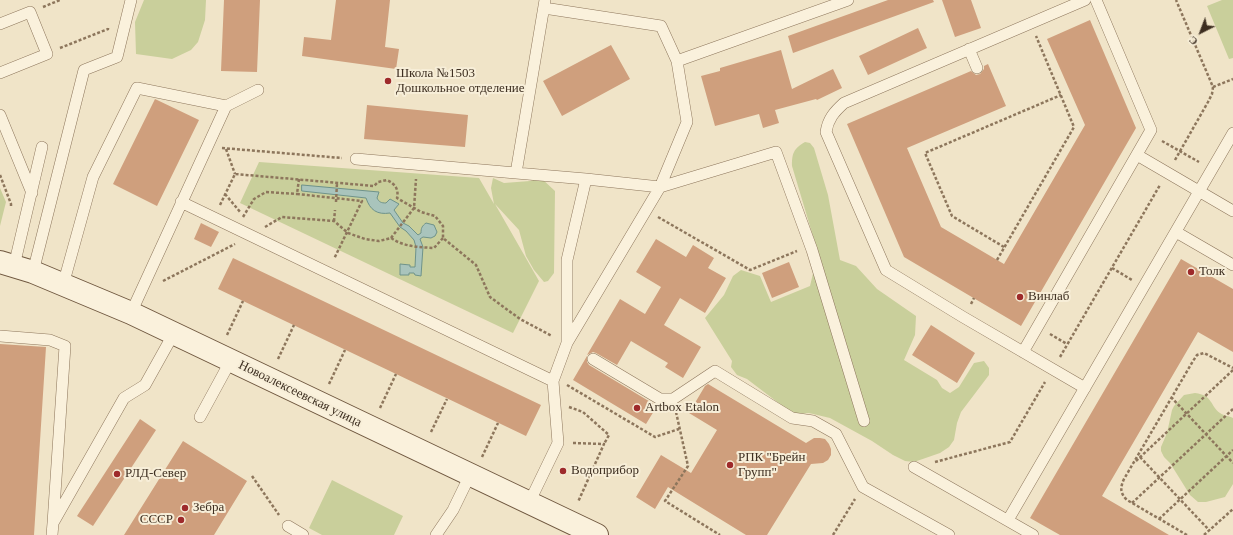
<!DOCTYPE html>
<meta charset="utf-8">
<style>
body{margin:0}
#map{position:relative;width:1233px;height:535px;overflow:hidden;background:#f0e4c8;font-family:"Times New Roman",serif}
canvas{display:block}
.north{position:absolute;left:1181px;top:12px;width:40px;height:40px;-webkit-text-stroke:3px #f7eed8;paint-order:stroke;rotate:222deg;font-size:11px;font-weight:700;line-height:16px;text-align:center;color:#3d2e20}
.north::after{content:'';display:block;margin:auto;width:14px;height:18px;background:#3d2e20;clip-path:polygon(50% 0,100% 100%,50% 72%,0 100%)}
</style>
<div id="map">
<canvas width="1233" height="535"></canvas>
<div class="north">С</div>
</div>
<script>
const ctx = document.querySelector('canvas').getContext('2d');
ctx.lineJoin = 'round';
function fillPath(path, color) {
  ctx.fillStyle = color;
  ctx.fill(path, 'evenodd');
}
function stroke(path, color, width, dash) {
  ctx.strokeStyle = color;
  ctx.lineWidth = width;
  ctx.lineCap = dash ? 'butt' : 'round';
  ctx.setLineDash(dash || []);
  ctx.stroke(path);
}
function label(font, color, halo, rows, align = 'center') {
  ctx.font = font + ' "Times New Roman",serif';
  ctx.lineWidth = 4;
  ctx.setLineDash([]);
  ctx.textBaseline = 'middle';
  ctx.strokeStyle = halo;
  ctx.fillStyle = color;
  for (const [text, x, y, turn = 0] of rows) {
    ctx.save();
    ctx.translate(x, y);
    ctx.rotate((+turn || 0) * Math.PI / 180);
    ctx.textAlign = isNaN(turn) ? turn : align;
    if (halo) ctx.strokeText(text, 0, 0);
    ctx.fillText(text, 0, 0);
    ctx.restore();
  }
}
fillPath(new Path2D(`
 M144 0H206L205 20 198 42 191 50 172 59 136 54 135 22Z
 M1222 0H1233V58L1229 59 1207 6Z
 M805 142 810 143 814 148 828 195 840 260 856 266 877 289 916 316 915 335 904 360 937 380 942 388 950 393 959 387 974 363 984 361 989 368V375L961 412 957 423 954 440 949 447 940 453 914 462 905 461 893 455 872 441 830 418 809 413 797 414 789 411 747 379 737 375 731 367 732 361 705 318 724 295 733 276 741 270 760 276 771 302 810 286 818 253 792 166C792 154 793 149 805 142Z
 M259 162 479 178 494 204 491 188 493 178 504 183 530 181 541 178 555 191 554 273 548 281 544 282 534 270 526 256 519 230 495 204 539 281 513 333 240 203Z
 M0 188 6 202 0 226Z
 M1195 393C1213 395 1210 406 1220 413 1224 416 1229 416 1233 418V484L1225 497 1206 502H1198L1190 495 1170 463 1164 457 1161 451V447L1167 433 1172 410 1174 406 1184 395Z
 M332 480 403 516 394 535H322L309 528Z`), '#c9cf9b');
const water = new Path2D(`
 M302 185 379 192 377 198C379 202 381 203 386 203L390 199 399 204 394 210 403 223 409 226 418 235 421 233C421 228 422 226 426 223L434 225 437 232 435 236 431 238 423 237 420 239 423 247 421 276 415 275 414 273H409V275H400V264L410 265V267H415L416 247 414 240 406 231 400 227 390 213C377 215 370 210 366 198L302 191Z`);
fillPath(water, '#a9c4bc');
stroke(water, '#6f938a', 1);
fillPath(new Path2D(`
 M224 0H260L257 72 221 71Z
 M336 0H390L385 47 399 49 396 69 302 56 304 37 331 40Z
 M888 0H933L934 2 793 53 788 36Z
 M942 0H971L981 28 955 37Z
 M1090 20 1136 128 1021 326 904 257 847 124 971 71 976 75 980 74 984 69V66L988 64 1006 106 907 148 941 227 1004 264 1085 125 1047 39Z
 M918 28 927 48 868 75 859 56Z
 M611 45 630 79 562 116 543 81Z
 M781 50 792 89 833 69 842 88 817 100 816 99 775 110 779 123 763 128 759 114 715 126 701 76 720 71V68Z
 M155 99 199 120 157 206 113 184Z
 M367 105 468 115 465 147 364 139Z
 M201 223 219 232 211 247 194 239Z
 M656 239 686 257 693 245 714 258 708 268 726 278 705 313 680 298 664 325 701 347 683 378 665 367 668 363 631 341 617 365 596 353 593 352 587 355 620 299 645 314 661 287 636 272Z
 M233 258 541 405 526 436 218 289Z
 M1181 259 1233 289V352L1198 332 1102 496 1169 535H1060L1030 518Z
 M789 262 799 287 772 298 762 273Z
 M931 325 975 353 957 383 912 355Z
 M0 344 46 347 34 535H0Z
 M587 356V362L589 365 657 406 646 424 573 380Z
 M708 384 806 443 814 438H820L825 439 829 444 831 449V455L828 460 823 463 811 464 767 535H746L668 487 655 509 636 497 661 455 691 473 717 430 689 413 705 386Z
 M140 419 156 430 93 526 77 516Z
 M183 441 247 481 214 535H124Z`), '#cf9f7d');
const lane = new Path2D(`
 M1085 0 844 103C834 112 828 119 826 132L886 270 963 317 1085 388
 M0 24 30 12 47 54 0 73
 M969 49 977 68
 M677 61 848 0
 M226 106 258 90
 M0 115 32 193
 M1137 155 1233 211
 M356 159 516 173 545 0
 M516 173 586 179
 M181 202 553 381
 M1176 232 1233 265
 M14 266 42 147
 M33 272 84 70 117 57 131 0
 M63 285 93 177 137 88 226 106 131 313
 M0 336 50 340 65 346 53 523
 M567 343V260L586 179 660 187 776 152 812 250 864 421
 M1023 352 1151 130 1096 0
 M593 359 660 399H673L715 371 792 418 813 421 836 434 863 487 949 535
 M200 417 231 360
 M914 467 1033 535
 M529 503 558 443 553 381 567 343 660 187 687 122 677 61 661 26 544 8
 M1008 520 1233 133
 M288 526 303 535
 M52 535 53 523 124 398 145 385 174 333
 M436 535 453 510 470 475`);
const secondary = new Path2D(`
 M0 262 33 272 131 313 597 535`);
stroke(lane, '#8d765c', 12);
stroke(secondary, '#6f573f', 24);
stroke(new Path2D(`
 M43 7 60 0
 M60 48 108 29V28
 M1213 87 1233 79
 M1162 141 1199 162
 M222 148 342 158
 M226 149 235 174
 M1175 160 1208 102 1212 94 1213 87 1176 0
 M0 175 11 204V206
 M299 179 297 194 362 201 334 259
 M225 194 241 213
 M336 202 337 183
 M220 205 235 174 374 186 378 182 387 180C395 184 399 189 397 198L421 212 435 216 443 226V238L476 265 490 297 520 319 552 336
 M243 217 254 199 266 192 297 194
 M658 217 750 270 797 251
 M334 221 335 210
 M265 227 282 217 334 221 348 233 365 239 379 241 391 238C404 247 419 247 434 248L443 238
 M391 238 414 208 416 179
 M1004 247 952 216 925 153 1061 95
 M997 260 1074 127 1036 36
 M1112 268 1132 280
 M163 281 235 244
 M971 304 974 298
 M1050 334 1067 344
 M227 335 243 301
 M1060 357 1160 185
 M278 359 294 325
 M329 384 345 350
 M567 385 655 437 679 429
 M1171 397 1233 463
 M569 407 583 412 609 435 604 444
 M380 408 396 374
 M676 412 688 466 665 501 720 535
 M431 432 447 399
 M573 443 604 444 578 502
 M482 457 498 423
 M1140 457 1210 531
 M1136 461 1233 370
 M935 462 1010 442 1045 382
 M252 476 279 515
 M1132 503 1233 409
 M1159 519 1233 450
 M833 535 855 499
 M1187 535 1127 500C1120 493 1120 488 1124 479L1193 361 1197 355 1204 353 1233 368
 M1204 535 1233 509`), '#8d765c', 2.5, [3, 2]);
stroke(lane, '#faf1dc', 11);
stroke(secondary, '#faf1dc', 22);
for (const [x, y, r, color] of [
 [388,81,4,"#9e2a2b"],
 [1191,272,4,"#9e2a2b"],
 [1020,297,4,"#9e2a2b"],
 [637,408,4,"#9e2a2b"],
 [730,465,4,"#9e2a2b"],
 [563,471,4,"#9e2a2b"],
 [117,474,4,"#9e2a2b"],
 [185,508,4,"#9e2a2b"],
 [181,520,4,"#9e2a2b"]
]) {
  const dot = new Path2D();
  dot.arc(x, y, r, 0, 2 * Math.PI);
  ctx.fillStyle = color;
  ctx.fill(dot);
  stroke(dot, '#f7eed8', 1.5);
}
label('13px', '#3d2e20', '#f7eed8', [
 ["Школа №1503",396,74],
 ["Дошкольное отделение",396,89],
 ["Толк",1199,272],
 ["Винлаб",1028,297],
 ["Artbox Etalon",645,408],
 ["РПК \"Брейн",738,458],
 ["Групп\"",738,473],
 ["Водоприбор",571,471],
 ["РЛД-Север",125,474],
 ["Зебра",193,508],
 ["СССР",173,520,"right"]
], 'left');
label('13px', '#3d2e20', '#f7eed8', [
 ["Новоалексеевская улица",300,394,26]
]);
</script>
